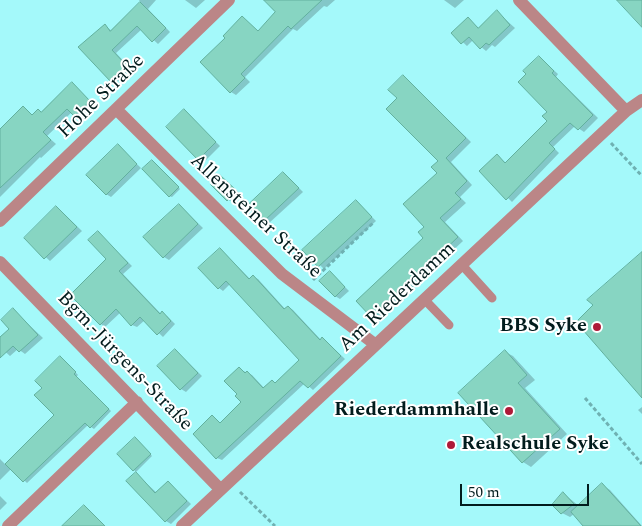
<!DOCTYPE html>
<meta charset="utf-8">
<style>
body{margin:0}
#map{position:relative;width:642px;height:526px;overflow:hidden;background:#a4f9fa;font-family:Spectral,serif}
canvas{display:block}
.scale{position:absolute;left:460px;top:484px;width:129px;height:22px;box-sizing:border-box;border:2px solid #021c1d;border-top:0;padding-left:6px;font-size:15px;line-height:18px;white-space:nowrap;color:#021c1d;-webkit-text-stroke:4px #fff;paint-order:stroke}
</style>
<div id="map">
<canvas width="642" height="526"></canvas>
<div class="scale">50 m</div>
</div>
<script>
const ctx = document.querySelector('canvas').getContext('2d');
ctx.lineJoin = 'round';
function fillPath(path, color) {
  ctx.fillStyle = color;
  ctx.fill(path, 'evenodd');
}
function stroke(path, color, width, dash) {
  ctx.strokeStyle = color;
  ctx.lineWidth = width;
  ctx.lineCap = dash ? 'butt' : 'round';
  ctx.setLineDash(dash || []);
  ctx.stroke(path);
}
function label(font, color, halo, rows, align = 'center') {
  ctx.font = font + ' Spectral,serif';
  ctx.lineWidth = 4;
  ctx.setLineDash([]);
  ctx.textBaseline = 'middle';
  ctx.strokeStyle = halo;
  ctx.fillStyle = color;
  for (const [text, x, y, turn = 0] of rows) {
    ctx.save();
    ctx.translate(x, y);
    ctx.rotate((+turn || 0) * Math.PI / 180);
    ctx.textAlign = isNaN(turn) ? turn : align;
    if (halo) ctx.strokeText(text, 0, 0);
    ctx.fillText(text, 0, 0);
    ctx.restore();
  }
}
fillPath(new Path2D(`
 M139 0H156L148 9 170 32 158 44 142 29 116 53 131 69 116 83 111 81 105 26 112 31 141 3Z
 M185 0H205L196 8Z
 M265 0H335L327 7 324 6 297 31 293 29 245 77 250 82 236 95 231 92 226 38 243 18 259 32 277 12Z
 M444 0H464L455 8Z
 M497 12 515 28 495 47 492 45 486 51 473 40 467 46 453 33 468 19 480 29Z
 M539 57 558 74 556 77 598 118 584 132 575 126 553 147 559 153 512 202 481 171 497 156 506 163 549 121Z
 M403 76 471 142 451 162 472 185 460 197 466 203 445 222 463 241 379 320 373 317 425 238 439 173 440 161 399 98Z
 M72 84 94 105 80 118 72 112 47 136 56 144 41 158 40 157 0 197V140L23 108 33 116 42 113Z
 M184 111 220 146 204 162 198 159Z
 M118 146 141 168 111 197 106 194Z
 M155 163 180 189 172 197 169 196Z
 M284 173 303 192 268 224 263 221Z
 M222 177 239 193 230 201 212 185Z
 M356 201 376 221 324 269 304 250Z
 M179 205 203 228 169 260 164 257Z
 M57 207 82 231 50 261 25 238Z
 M98 233 132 266 123 274 161 314 167 316 175 324 163 337 145 320 137 327 132 325 121 312 105 327 101 324 108 259Z
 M220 249 250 279 253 277 258 279 286 310 289 307 293 310 321 340 327 342 345 359 313 390 305 383 222 460 217 458 212 417 221 424 243 402 238 394 239 369 252 375 265 389 276 384 300 360 230 284 223 291 219 288Z
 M330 272 349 291 340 299 335 296Z
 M13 310 43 338 25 354 18 349 10 356 0 347V339L11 329Z
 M175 350 202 376 186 392 181 389Z
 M505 352 513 356 535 380 525 388 567 434 531 467 523 462Z
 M64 360 78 375 76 377 111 411 94 429 88 425 27 483 12 468 0 480V459L6 465 56 415 43 388Z
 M642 407V414L638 410Z
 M137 440 152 456 136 472 134 470Z
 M136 474 157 493 168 482 191 504 171 524 166 521Z
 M602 485 610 490 642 526H585L574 514 570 517 562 513 564 494 579 506Z
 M0 496 7 503 0 510Z`), '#0003');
const building = new Path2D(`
 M264 0H322L291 29 288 26 241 74 245 78 230 93 200 62 225 38 223 36 242 16 258 31 275 12Z
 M617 0H642V27Z
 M140 2 166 28 152 42 137 26 112 50 127 66 111 82 78 47 105 24 110 31Z
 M497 10 510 25 489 45 486 43 480 49 469 37 461 44 451 33 468 17 478 28Z
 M539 56 554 71 552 73 593 115 578 130 570 123 549 143 555 149 506 200 479 171 497 154 505 163 547 121 542 116 547 112 518 82 526 74 523 71Z
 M403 75 466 138 446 158 467 181 455 193 461 199 440 218 458 237 372 318 356 301 423 238 418 232 424 227 403 204 437 173 431 167 438 161 386 109 397 98 388 90Z
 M72 82 90 101 74 116 67 109 43 132 51 140 0 188V129L23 106 32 115 38 109 41 112Z
 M184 109 216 142 198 160 166 127Z
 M118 144 137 164 106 195 86 175Z
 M152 160 179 187 169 197 142 169Z
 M283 172 299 188 263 222 247 206Z
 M220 175 237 191 227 201 211 185Z
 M356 200 372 217 318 267 302 250Z
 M179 204 198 224 163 258 143 237Z
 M56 206 77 227 44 259 24 238Z
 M98 231 128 263 119 271 160 314 162 311 171 321 157 335 140 317 131 326 116 309 100 325 70 295 106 259 88 240Z
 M220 248 249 279 253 275 284 309 288 306 320 340 322 337 341 356 308 388 300 381 216 459 193 434 212 415 220 423 241 402 235 396 237 394 224 381 239 367 245 373 247 371 263 388 272 380 275 383 299 360 226 281 218 289 198 268Z
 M642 252V398L576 322 593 305 587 300Z
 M330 271 345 287 335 297 319 281Z
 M13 308 38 335 19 352 13 346 0 358V337L9 329 1 320Z
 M175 349 198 373 180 390 157 366Z
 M505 350 527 375 518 383 560 429 522 463 458 393Z
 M60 356 76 372 74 374 109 409 90 428 85 423 23 482 5 464 54 415 34 395 42 388 35 381Z
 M135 437 151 454 133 471 117 454Z
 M136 472 155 493 168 481 187 501 165 522 126 481Z
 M602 483 641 526H583L571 512Z
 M563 492 574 504 561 514 552 505Z
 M84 505 105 526H62Z`);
fillPath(building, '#87d5c2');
stroke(building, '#62b09e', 1);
stroke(new Path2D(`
 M611 143 642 176
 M313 280 374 222
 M585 398 642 464
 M240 492 275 526`), '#6fb1b2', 3, [4, 2.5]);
stroke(new Path2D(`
 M462 265 492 298
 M424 299 449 325`), '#bb8687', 9);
stroke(new Path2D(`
 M519 0 626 111
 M116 109 282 274 376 345
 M0 221 229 0
 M0 262 220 489
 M8 526 137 402
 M182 526 626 111 642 100`), '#bb8687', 12);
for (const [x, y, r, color] of [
 [597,327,5,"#ae1a38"],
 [509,411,5,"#ae1a38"],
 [451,445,5,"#ae1a38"]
]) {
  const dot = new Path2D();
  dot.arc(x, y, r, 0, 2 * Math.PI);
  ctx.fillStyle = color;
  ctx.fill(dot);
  stroke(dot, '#fff', 2);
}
label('20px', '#021c1d', '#fff', [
 ["Hohe Straße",102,97,-44],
 ["Allensteiner Straße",255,217,43],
 ["Am Riederdamm",398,298,-43],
 ["Bgm.-Jürgens-Straße",124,362,46]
]);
label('bold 20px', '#021c1d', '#fff', [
 ["BBS Syke",587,327],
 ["Riederdammhalle",499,411],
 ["Realschule Syke",461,445,"left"]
], 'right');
</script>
